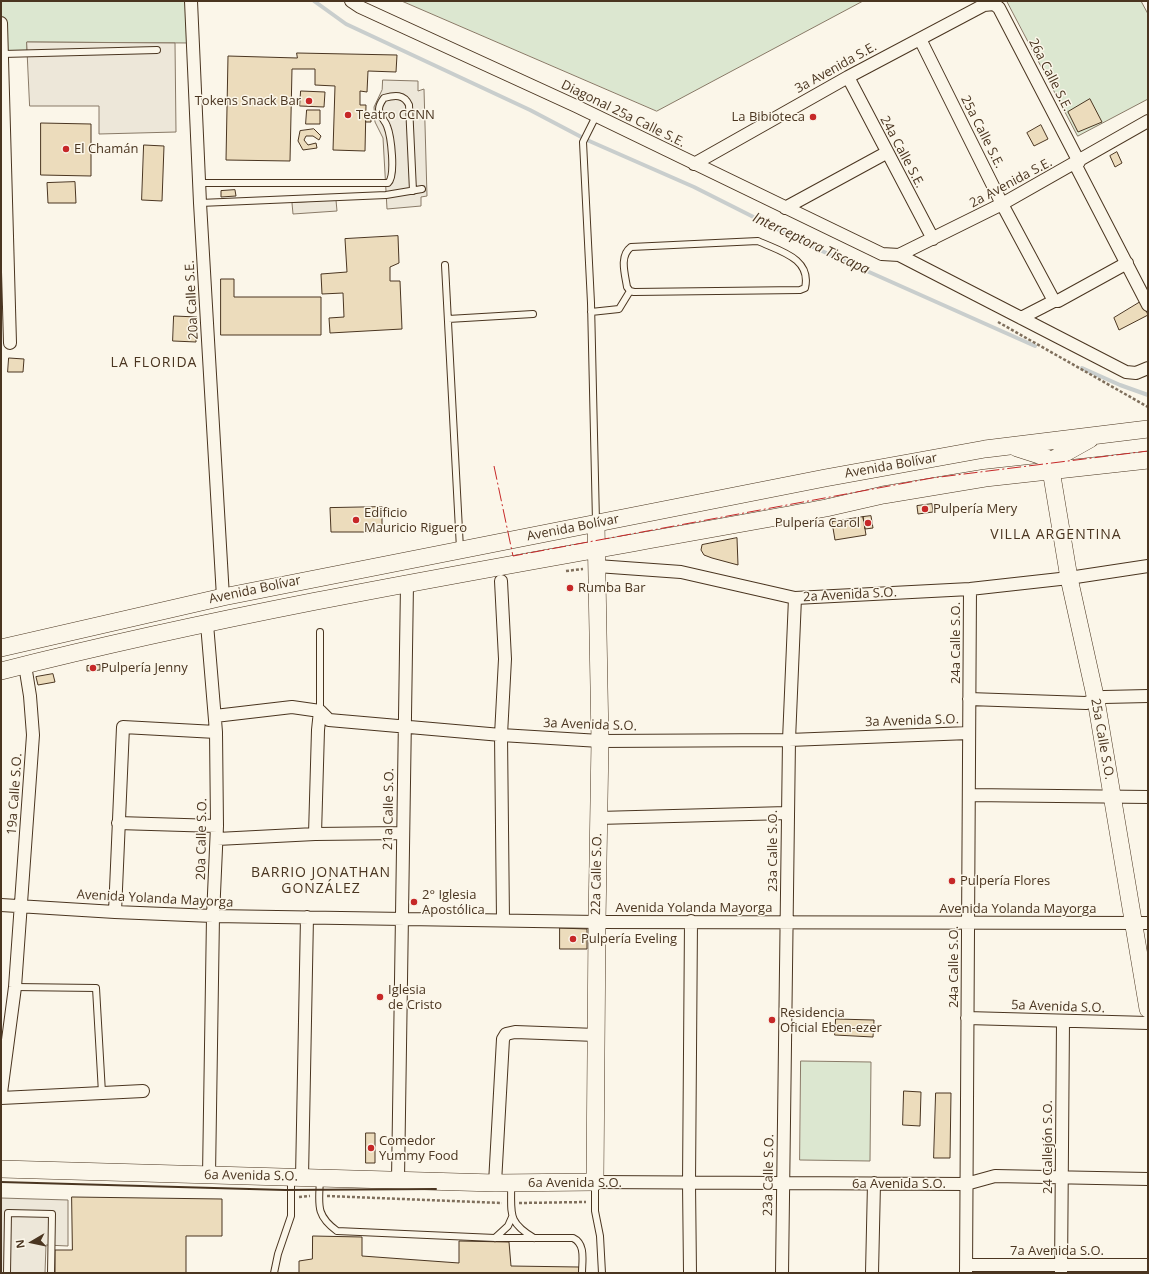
<!DOCTYPE html>
<meta charset="utf-8">
<style>
body{margin:0}
#map{position:relative;width:1149px;height:1274px;overflow:hidden;background:#fbf6e9;font-family:"Open Sans",sans-serif}
canvas{display:block}
.frame{position:absolute;inset:0;border:2px solid #4a3520;pointer-events:none}
.north{position:absolute;left:12px;top:1222px;width:40px;height:40px;-webkit-text-stroke:3px #fbf6e9;paint-order:stroke;rotate:261deg;font-size:11px;font-weight:700;line-height:16px;text-align:center;color:#4a3520}
.north::after{content:'';display:block;margin:auto;width:14px;height:18px;background:#4a3520;clip-path:polygon(50% 0,100% 100%,50% 72%,0 100%)}
</style>
<div id="map">
<canvas width="1149" height="1274"></canvas>
<div class="frame"></div>
<div class="north">N</div>
</div>
<script>
const ctx = document.querySelector('canvas').getContext('2d');
ctx.lineJoin = 'round';
function fillPath(path, color) {
  ctx.fillStyle = color;
  ctx.fill(path, 'evenodd');
}
function stroke(path, color, width, dash) {
  ctx.strokeStyle = color;
  ctx.lineWidth = width;
  ctx.lineCap = dash ? 'butt' : 'round';
  ctx.setLineDash(dash || []);
  ctx.stroke(path);
}
function label(font, color, halo, rows, align = 'center') {
  ctx.font = font + ' "Open Sans",sans-serif';
  ctx.lineWidth = 3;
  ctx.setLineDash([]);
  ctx.textBaseline = 'middle';
  ctx.strokeStyle = halo;
  ctx.fillStyle = color;
  for (const [text, x, y, turn = 0] of rows) {
    ctx.save();
    ctx.translate(x, y);
    ctx.rotate((+turn || 0) * Math.PI / 180);
    ctx.textAlign = isNaN(turn) ? turn : align;
    if (halo) ctx.strokeText(text, 0, 0);
    ctx.fillText(text, 0, 0);
    ctx.restore();
  }
}
const green = new Path2D(`
 M1 1H191L193 43 27 42V53L3 54Z
 M402 1H863L657 111Z
 M1007 1H1141L1148 14V99L1078 136Z
 M801 1061 871 1062 870 1161 800 1160Z`);
fillPath(green, '#dce7d0');
stroke(green, '#887966', 1);
const parking = new Path2D(`
 M27 42 175 43 176 132 99 134V106H30Z
 M383 80 418 81V91L424 89 427 196 421 197V206L387 209 383 138 375 122 374 107 382 90Z
 M336 200 337 211 293 214 292 203Z
 M1 1198 68 1200V1246L46 1245 45 1273H1Z`);
fillPath(parking, '#ede7d9');
stroke(parking, '#887966', 1);
stroke(new Path2D(`
 M314 1 346 24 530 110 587 140 694 187 813 247 1035 346
 M1082 368 1120 385 1148 395`), '#c9cecd', 4);
const building = new Path2D(`
 M297 53 397 55 396 72 368 71 367 92 360 91V105H366L365 151 333 150 335 86 315 85V69H292L290 161 226 160 228 56 297 58Z
 M301 91 325 92 324 107 300 106Z
 M1090 99 1102 122 1078 132 1068 112Z
 M307 110H320V124H306Z
 M366 113H371V122H366Z
 M41 123 91 124V176L41 175Z
 M1041 125 1048 139 1034 146 1027 133Z
 M314 129 321 136 319 140 313 136H306L304 140 308 145 316 143 317 148 303 150 298 141 300 131Z
 M144 145 164 146 162 201 142 200Z
 M1117 152 1122 163 1115 167 1110 156Z
 M75 182 76 203H48L47 183Z
 M235 190 236 196 221 197V191Z
 M398 236 399 263 390 267V281H400L402 329 330 333 329 318 344 317 343 293 322 294 321 274 347 272 345 239Z
 M221 279H234V297H321V335H221Z
 M1142 301 1148 315 1119 330 1114 318Z
 M174 316 197 317 196 342 173 341Z
 M9 358 24 359 23 372H8Z
 M932 504 933 512 918 514 917 506Z
 M382 507V532H331L330 508Z
 M871 516 873 528 865 529 863 517Z
 M863 517 866 535 835 540 832 522Z
 M737 538 738 565 712 558 704 555 701 550 702 545Z
 M100 665V670L87 671V666Z
 M53 674 55 682 38 685 36 677Z
 M560 928 587 929V949H560Z
 M836 1019 874 1020 873 1037 835 1035Z
 M904 1091 921 1092 920 1126 903 1125Z
 M936 1093H951L950 1158H934Z
 M366 1133H375V1163H366Z
 M72 1197 222 1199V1236H186V1273H55V1250H72Z
 M313 1236 362 1237V1256L459 1263V1241L509 1242 511 1266 579 1267V1273H299V1261L312 1259Z`);
fillPath(building, '#ecdcbc');
stroke(building, '#4a3520', 1);
const lane = new Path2D(`
 M3 54 157 50
 M596 116 583 142 591 303 596 522
 M199 183H388C396 176 391 136 387 126 385 120 379 116 379 109 379 105 381 102 384 98 395 95 404 94 409 105L413 191
 M200 203 386 195 422 189
 M758 241C779 251 812 258 805 288L800 290 634 292 630 291 627 287C625 274 619 256 631 247Z
 M445 265 460 549
 M591 312 619 309 630 291
 M448 319 533 314
 M320 711V632
 M15 987 96 988 102 1093
 M320 1179C319 1204 315 1215 337 1231L495 1238H573C586 1244 582 1261 582 1273
 M595 1183V1211L600 1236 602 1273
 M511 1184C512 1213 506 1221 534 1238
 M495 1238 508 1226 512 1217
 M7 1273 8 1213 52 1214 51 1273
 M274 1273 278 1254 291 1216V1179`);
const street = new Path2D(`
 M191 1 200 203 223 597
 M351 1 360 7 576 106 882 254 899 255 1002 204 1148 121
 M1 23 10 343
 M920 39 1002 204 1054 301
 M848 77 933 239
 M694 164 848 77 984 5 994 4 999 8 1079 162
 M1075 164 1148 305
 M785 208 886 153
 M899 255 1126 372 1136 373 1148 368
 M1021 318 1054 301H1058L1127 263
 M597 566 681 572 795 598 970 589 1069 578 1148 566
 M501 581 505 659 501 735 503 920
 M207 624 216 732 217 826 213 916 209 1175
 M969 699 1086 703 1104 697 1148 696
 M215 716 292 707 320 711 329 720 501 735 600 741 789 740 969 733
 M969 795 1148 797
 M598 818 787 813
 M118 823 217 826
 M315 834 318 730 320 711
 M217 839 315 834 403 833
 M1 905 115 912 213 916 597 922 1148 923
 M115 912 123 727 216 732
 M967 1018 1148 1023
 M1 1093 15 987 33 735 30 696 25 665
 M1 1098 143 1091
 M302 1177 307 917
 M398 1179 407 584
 M595 1182 966 1184 995 1176 1148 1179
 M495 1183 503 1039 506 1034 515 1032 596 1035
 M966 1265H1148
 M690 1273 689 1183 691 921
 M782 1273 789 740 795 598
 M872 1273 874 1183
 M966 1273 970 589
 M1061 1273 1063 1021`);
const secondary = new Path2D(`
 M1017 448 1045 457 1051 470 1069 578 1096 700 1148 1009
 M1051 470 1056 458 1090 439
 M1 648 223 597 825 478 985 449 1148 429
 M1 671C273 602 550 559 826 508L883 495 985 478 1148 460
 M1 1169 495 1183 595 1182 597 922 600 741 596 524`);
stroke(lane, '#4a3520', 8);
stroke(street, '#4a3520', 14);
stroke(secondary, '#4a3520', 18);
stroke(new Path2D(`
 M998 322 1148 407
 M566 571 583 569
 M327 1196 502 1203
 M299 1197 310 1196
 M519 1203 586 1202`), '#7f6f5c', 2.5, [3, 2]);
stroke(lane, '#fbf6e9', 6);
stroke(street, '#fbf6e9', 12);
stroke(secondary, '#fbf6e9', 17);
stroke(new Path2D(`
 M1 1182 285 1190 436 1189`), '#4a3520', 2);
stroke(new Path2D(`
 M494 466 513 556 932 478 1148 451`), '#c62828', 1, [14, 3, 2, 3]);
for (const [x, y, r, color] of [
 [309,101,4,"#c62828"],
 [348,115,4,"#c62828"],
 [813,117,4,"#c62828"],
 [66,149,4,"#c62828"],
 [925,509,4,"#c62828"],
 [356,520,4,"#c62828"],
 [868,523,4,"#c62828"],
 [570,588,4,"#c62828"],
 [93,668,4,"#c62828"],
 [952,881,4,"#c62828"],
 [414,902,4,"#c62828"],
 [573,939,4,"#c62828"],
 [380,997,4,"#c62828"],
 [772,1020,4,"#c62828"],
 [371,1148,4,"#c62828"]
]) {
  const dot = new Path2D();
  dot.arc(x, y, r, 0, 2 * Math.PI);
  ctx.fillStyle = color;
  ctx.fill(dot);
  stroke(dot, '#fbf6e9', 1.5);
}
label('13px', '#4a3520', '#fbf6e9', [
 ["3a Avenida S.E.",836,68,-29],
 ["26a Calle S.E.",1050,75,63],
 ["Diagonal 25a Calle S.E.",623,114,26],
 ["25a Calle S.E.",982,132,63],
 ["24a Calle S.E.",902,152,62],
 ["2a Avenida S.E.",1011,183,-28],
 ["20a Calle S.E.",192,300,-93],
 ["Avenida Bolívar",891,466,-10],
 ["Avenida Bolívar",573,528,-11],
 ["Avenida Bolívar",255,590,-12],
 ["2a Avenida S.O.",850,595,-3],
 ["24a Calle S.O.",956,643,-90],
 ["3a Avenida S.O.",912,721,-2],
 ["3a Avenida S.O.",590,725,2],
 ["25a Calle S.O.",1102,739,80],
 ["19a Calle S.O.",15,794,-86],
 ["21a Calle S.O.",389,809,-89],
 ["20a Calle S.O.",202,839,-89],
 ["23a Calle S.O.",773,851,-90],
 ["22a Calle S.O.",597,874,-89],
 ["Avenida Yolanda Mayorga",155,899,3],
 ["Avenida Yolanda Mayorga",694,908],
 ["Avenida Yolanda Mayorga",1018,909],
 ["24a Calle S.O.",954,967,-90],
 ["5a Avenida S.O.",1058,1007,2],
 ["24 Callejón S.O.",1048,1147,-90],
 ["23a Calle S.O.",769,1175,-89],
 ["6a Avenida S.O.",251,1176,1],
 ["6a Avenida S.O.",575,1183],
 ["6a Avenida S.O.",899,1184],
 ["7a Avenida S.O.",1057,1251]
]);
label('13px', '#4a3520', '#fbf6e9', [
 ["Tokens Snack Bar",301,101,"right"],
 ["Teatro CCNN",356,115],
 ["La Bibioteca",805,117,"right"],
 ["El Chamán",74,149],
 ["Pulpería Mery",933,509],
 ["Edificio",364,513],
 ["Mauricio Riguero",364,528],
 ["Pulpería Carol",860,523,"right"],
 ["Rumba Bar",578,588],
 ["Pulpería Jenny",101,668],
 ["Pulpería Flores",960,881],
 ["2° Iglesia",422,895],
 ["Apostólica",422,910],
 ["Pulpería Eveling",581,939],
 ["Iglesia",388,990],
 ["de Cristo",388,1005],
 ["Residencia",780,1013],
 ["Oficial Eben-ezer",780,1028],
 ["Comedor",379,1141],
 ["Yummy Food",379,1156]
], 'left');
label('italic 14px', '#4a3520', '#fbf6e9', [
 ["Interceptora Tiscapa",811,244,25]
]);
ctx.letterSpacing = '1px';
label('14px', '#4a3520', '#fbf6e9', [
 ["LA FLORIDA",154,363],
 ["VILLA ARGENTINA",1056,535],
 ["BARRIO JONATHAN",321,873],
 ["GONZÁLEZ",321,889]
]);
ctx.letterSpacing = '0px';
</script>
